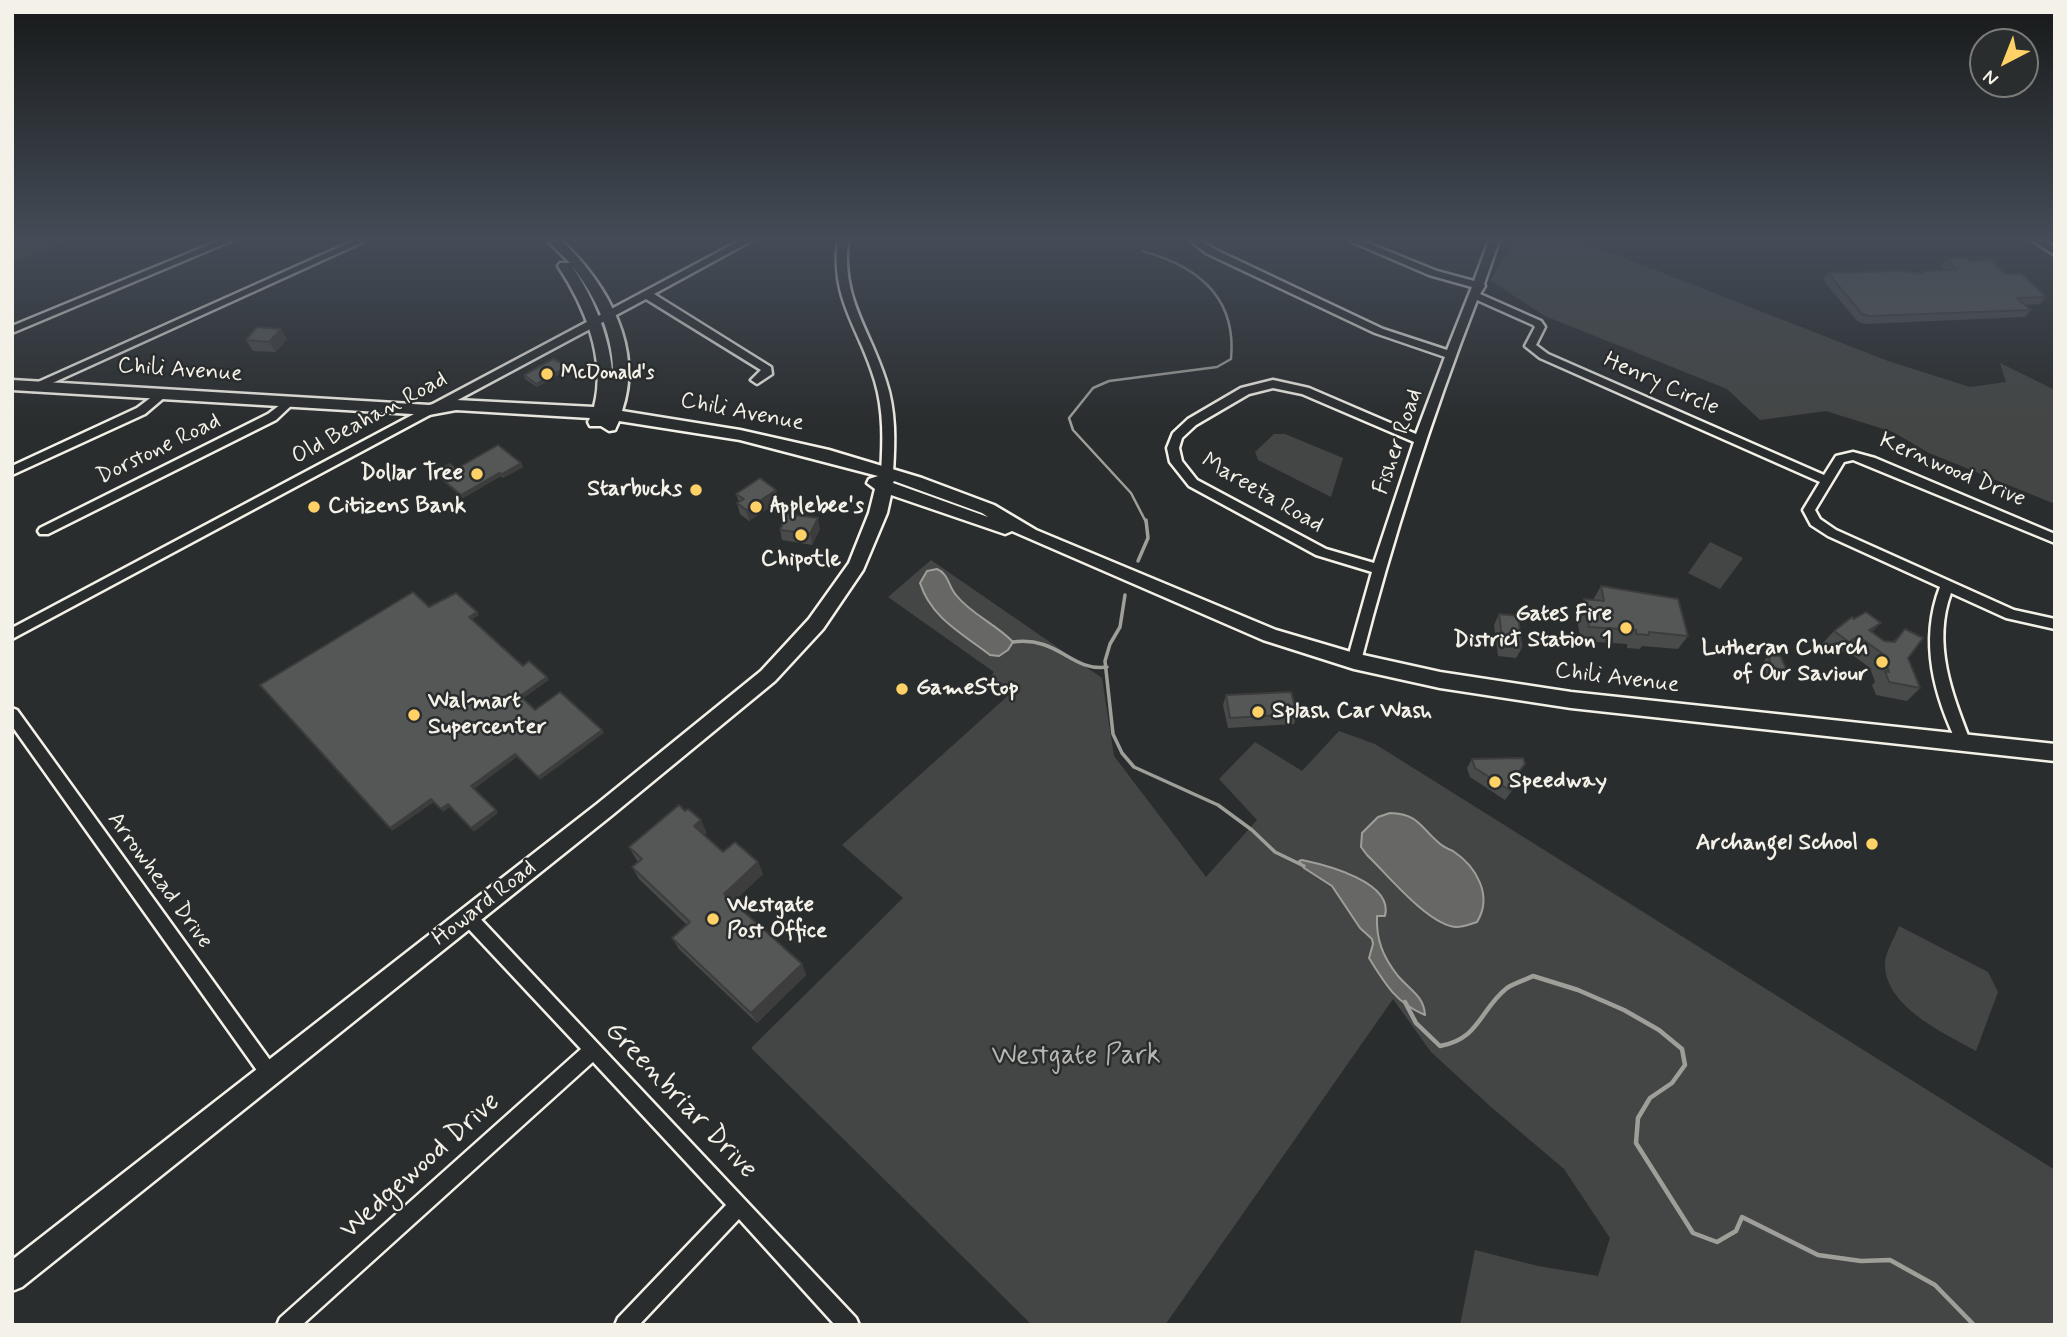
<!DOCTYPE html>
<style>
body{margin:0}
#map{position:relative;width:2067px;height:1337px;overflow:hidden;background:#2a2d2e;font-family:Mynerve,sans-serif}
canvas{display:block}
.frame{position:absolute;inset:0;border:14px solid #f4f1e8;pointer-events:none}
.north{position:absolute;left:1969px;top:28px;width:70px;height:70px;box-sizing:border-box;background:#2a2d2e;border:2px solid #7b7b78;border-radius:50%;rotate:222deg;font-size:19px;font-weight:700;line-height:28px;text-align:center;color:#f4f1e8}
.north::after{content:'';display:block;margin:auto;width:24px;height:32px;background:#ffd166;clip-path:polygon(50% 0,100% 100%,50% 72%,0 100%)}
</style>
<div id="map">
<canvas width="2067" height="1337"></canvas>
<div class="frame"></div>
<div class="north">N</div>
</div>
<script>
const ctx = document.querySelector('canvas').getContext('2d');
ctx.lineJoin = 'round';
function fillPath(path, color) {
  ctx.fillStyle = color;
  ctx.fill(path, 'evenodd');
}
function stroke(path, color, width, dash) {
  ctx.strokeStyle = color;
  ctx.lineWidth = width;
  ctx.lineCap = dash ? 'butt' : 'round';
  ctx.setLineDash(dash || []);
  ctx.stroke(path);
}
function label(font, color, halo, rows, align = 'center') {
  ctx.font = font + ' Mynerve,sans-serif';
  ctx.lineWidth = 5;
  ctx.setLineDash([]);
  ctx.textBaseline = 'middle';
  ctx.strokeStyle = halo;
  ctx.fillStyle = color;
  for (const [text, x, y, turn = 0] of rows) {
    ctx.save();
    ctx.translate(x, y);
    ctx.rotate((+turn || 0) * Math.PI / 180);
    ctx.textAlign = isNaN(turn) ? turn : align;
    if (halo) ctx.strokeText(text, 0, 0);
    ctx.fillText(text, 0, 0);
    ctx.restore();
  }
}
fillPath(new Path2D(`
 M1516 241H1581L1888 361 1970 387 2006 382 2000 363 2055 390V504L1929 453 1893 432 1826 411 1760 420 1727 389 1545 316 1490 280Z
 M1274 434H1285L1343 458 1331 497 1258 460 1255 452Z
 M1710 542 1743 558 1720 589 1688 573Z
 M931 560 1102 678 1114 756 1206 877 1257 820 1219 779 1255 742 1302 771 1339 731 1375 744 2055 1170V1325H1460L1475 1250 1538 1266 1598 1276 1610 1238 1564 1169 1491 1107 1431 1052 1393 999 1165 1325H1032L751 1048 903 898 842 845 1011 693 991 676 994 672 888 597Z
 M1899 926 1988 972 1998 992 1976 1051C1944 1033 1883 1006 1885 962 1886 951 1895 937 1899 926Z`), '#444645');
const water = new Path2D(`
 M937 569C949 574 948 586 956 595 972 615 996 624 1013 642L1008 650 999 656 990 655C963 634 931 618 920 583L927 571Z
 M1390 813C1419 814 1420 827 1439 843 1443 847 1449 849 1453 851 1477 867 1493 896 1477 922 1470 924 1464 927 1456 927 1428 925 1387 874 1367 855L1361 847 1362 833 1378 817Z
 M1302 860C1326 865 1394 882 1385 916H1377C1376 940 1383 957 1398 976 1410 990 1424 996 1425 1015 1396 1003 1385 984 1369 958L1373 944 1372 939 1360 928 1332 886 1304 868 1299 861Z`);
fillPath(water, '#676866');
stroke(water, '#9f9f9a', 2);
stroke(new Path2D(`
 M1142 251C1198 266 1237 297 1231 359L1217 367 1109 381 1093 388 1069 418 1073 430 1131 493 1146 522`), '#9f9f9a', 2.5);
stroke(new Path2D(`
 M1138 561 1148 538 1146 520
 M1125 595 1120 627 1110 644 1105 661 1113 734 1122 753 1134 767 1218 805 1252 830 1275 852 1304 866
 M1013 642C1059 636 1071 672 1107 667`), '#9f9f9a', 3.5);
stroke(new Path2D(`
 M1405 1002 1416 1023 1440 1046C1480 1039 1480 1009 1507 988 1515 983 1525 980 1533 976L1578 990 1624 1010 1659 1030 1682 1049 1685 1065 1672 1083 1650 1098 1638 1118 1636 1143 1693 1233 1717 1242 1736 1231 1742 1217 1818 1255 1861 1261 1890 1260 1935 1285 1974 1325`), '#9f9f9a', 4.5);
const minor = new Path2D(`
 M218 241H231L12 333V326Z
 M353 241H365L37 390 33 391 27 387Z
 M739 241H751L654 294 771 367 772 374 757 384 751 380 761 370 646 299 12 639V628Z
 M838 241H848C841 299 870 329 886 381 896 411 895 442 893 473L887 477 881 473C883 442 884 411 875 381 860 329 830 299 838 241Z
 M1191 241H1202L1214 249 1383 329 1447 350 1472 287 1429 275 1350 241H1363L1437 271 1474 281 1489 241H1499L1484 284 1485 286 1480 294 1541 321 1545 327 1536 345 1548 354 1824 475 1836 456 1853 452 1875 458 2055 534V543L1853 460 1844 462 1815 510 1820 519 1836 530 2014 610 2055 619V629L2006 618 1951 593C1932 644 1952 694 1971 743L1969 747 1964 749 1959 747C1934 696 1919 642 1940 587L1828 536 1811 525 1803 510 1820 482 1540 358 1525 346 1535 327 1533 325 1477 300C1431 419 1393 537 1361 661L1359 665H1349L1347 661 1372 572 1316 555 1189 486 1170 462 1167 448 1173 433 1188 419 1241 388 1273 380 1309 388 1416 434 1445 357 1375 333 1206 253ZM1273 388 1302 394 1414 442 1374 563 1326 549 1197 480 1182 461 1179 448 1182 438 1196 425 1249 394Z
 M2033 241H2044L2055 247V255Z
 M161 390 165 391V397L145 414 12 475V466L137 408Z
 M289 398 295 402 276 420 48 534H40L38 531 40 528 268 414Z
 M12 708 17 710 275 1067 278 1073 275 1079 269 1082 263 1079 12 726Z
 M468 909 474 912 856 1318 859 1325H835L739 1219 639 1325H615L618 1318 726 1205 593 1062 302 1325H277L280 1318 581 1049 462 922 460 917 462 912Z`);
const major = new Path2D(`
 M548 241H562C607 284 644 348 622 411L740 430 829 450 922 478 994 505 1036 530 1276 630 1354 653 1440 672 1571 692 2055 744V761L1571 708 1440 688 1354 669 1263 640 1012 531 1005 534 891 495 887 513 863 570 823 629 775 681 611 816 22 1287 12 1291V1260L597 804 761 671 809 619 849 563 869 513 875 489 867 483 869 479 878 476 740 440 619 421 615 430 609 431 601 426H590L588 422 590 418 456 410 429 415 12 390V380L429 405 456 400 594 407C607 359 584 305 558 266L560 263H570ZM572 266C597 298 615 337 613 379 610 338 595 300 572 266ZM894 481 982 513 988 517 893 483Z`);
stroke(minor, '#f4f1e8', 5);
stroke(major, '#f4f1e8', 5);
fillPath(minor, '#2a2d2e');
fillPath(major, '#2a2d2e');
fillPath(new Path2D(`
 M1946 259 1970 261 2005 274 2046 297 2040 304 2024 305 2031 310 2025 317 1864 324 1857 321 1823 280 1828 273 1921 274 1923 271 1946 270 1941 266Z
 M287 339 276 352 253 351 246 340Z
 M568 366 569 369 537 387 525 379 524 375Z
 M521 463 523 467 503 478 501 476 463 498 443 481 441 478 446 475 440 469H456Z
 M736 494 779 501 749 521 740 514 737 503 739 502Z
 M820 529 812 545 782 540 780 530Z
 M1601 586 1688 636 1678 649 1642 646 1640 649 1627 648V644L1581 641 1576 613 1584 599 1593 600Z
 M1499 614 1522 648 1516 658 1498 656 1494 625Z
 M1905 629 1908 658 1920 688 1907 701 1876 695 1872 685 1875 682 1870 668 1846 650 1837 655 1822 644 1834 631 1872 632 1884 641 1893 642Z
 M1769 655 1787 670 1781 677 1766 675 1764 661Z
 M1226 695 1297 714 1294 724 1228 728 1223 705Z
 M1472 759 1519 773 1515 779 1519 781 1505 800 1470 777 1467 768Z
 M707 833 704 835 723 852 758 862 763 874 733 902 802 964 806 975 757 1023 679 949 672 938 687 925 639 879 632 867 638 861 636 859 629 847Z`), '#494b4a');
fillPath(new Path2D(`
 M33 241H67L12 263V249Z
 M281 329 287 339 276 352 269 342Z
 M568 366 569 369 537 387 536 384Z
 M521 463 523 467 503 478 502 474Z
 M499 473 501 476 463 498 461 495Z
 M776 490 779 501 749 521 746 510Z
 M818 518 820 529 812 545 810 534Z
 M477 612 479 615 471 620 469 617Z
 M1881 623 1868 636 1869 630Z
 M1858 636 1846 650 1837 655 1849 642Z
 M547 677 549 680 522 699 520 696Z
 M602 730 604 733 540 780 538 777Z
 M515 754 517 757 474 789 471 786Z
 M431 799 434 802 392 831 390 828Z
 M448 804 450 807 443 812 441 809Z
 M496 810 498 813 474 832 471 828Z
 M701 820 707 833 700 838 694 826Z
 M758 862 763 874 730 905 724 894Z
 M802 964 806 975 757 1023 751 1013Z`), '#3c3d3c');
const building = new Path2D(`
 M12 241H33L12 249Z
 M1967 258 1970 261 1991 260 2005 274H2022L2046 297 2017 298 2031 310 1869 316 1862 314 1828 273 1902 271 1922 274 1923 271 1957 270 1946 259Z
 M257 327 281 329 269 342 246 340Z
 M553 359 568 366 536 384 524 375Z
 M498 445 521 463 502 474 499 473 461 495 441 478 447 474 440 469 450 464 456 469Z
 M760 478 776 490 746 510 737 503 744 499 736 494Z
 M787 514 818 518 810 534 780 530Z
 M1601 586 1678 599 1688 636 1649 632V635L1636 634V630L1589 627 1584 599 1604 601Z
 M413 592 429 607 456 593 477 612 469 617 523 666 529 661 547 677 520 696 535 710 560 692 602 730 538 777 515 754 471 786 496 810 471 828 448 804 441 809 431 799 390 828 260 685Z
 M1866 612 1881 623 1869 630 1884 641 1895 642 1905 629 1923 638 1908 658 1920 688 1889 682 1885 671 1889 672 1883 654 1858 636 1849 642 1834 631 1852 617 1854 619Z
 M1499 614 1518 616 1522 648 1503 646Z
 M1769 655 1780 656 1787 670 1771 668Z
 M1291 692 1297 714 1230 718 1226 695Z
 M1523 758 1525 764 1514 778 1519 781 1511 791 1475 768 1472 759Z
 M679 805 685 811 688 809 701 820 694 826 723 852 735 842 758 862 724 894 802 964 751 1013 672 938 690 922 632 867 642 859 629 847Z`);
fillPath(building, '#555756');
stroke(building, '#3c3d3c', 2);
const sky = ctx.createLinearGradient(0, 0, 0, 428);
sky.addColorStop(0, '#171919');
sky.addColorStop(0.56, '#444c57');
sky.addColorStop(1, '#444c5700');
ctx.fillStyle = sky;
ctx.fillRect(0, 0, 2067, 428);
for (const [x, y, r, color] of [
 [547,374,7,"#ffd166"],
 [477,474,7,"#ffd166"],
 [696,490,7,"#ffd166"],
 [314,507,7,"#ffd166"],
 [756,507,7,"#ffd166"],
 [801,535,7,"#ffd166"],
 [1626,628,7,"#ffd166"],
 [1882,662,7,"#ffd166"],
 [902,689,7,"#ffd166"],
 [1258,712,7,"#ffd166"],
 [414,715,7,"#ffd166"],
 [1495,782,7,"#ffd166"],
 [1872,844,7,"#ffd166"],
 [713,919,7,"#ffd166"]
]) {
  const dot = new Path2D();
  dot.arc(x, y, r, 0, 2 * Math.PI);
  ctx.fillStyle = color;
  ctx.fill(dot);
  stroke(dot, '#2a2d2e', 2.5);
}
label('bold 19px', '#f4f1e8', '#2a2d2e', [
 ["McDonald's",561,374]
], 'left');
label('23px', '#f4f1e8', '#2a2d2e', [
 ["Chili Avenue",180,371,4],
 ["Henry Circle",1661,385,24],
 ["Chili Avenue",742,413,11],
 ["Old Beahan Road",370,419,-28],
 ["Fisher Road",1399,442,-71],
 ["Dorstone Road",159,450,-26],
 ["Kernwood Drive",1952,471,23],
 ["Mareeta Road",1262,494,30],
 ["Chili Avenue",1617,679,7],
 ["Arrowhead Drive",159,881,54],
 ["Howard Road",485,904,-38]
]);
label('bold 23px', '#f4f1e8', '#2a2d2e', [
 ["Dollar Tree",463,474,"right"],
 ["Starbucks",682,490,"right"],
 ["Citizens Bank",328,507],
 ["Applebee's",770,507],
 ["Chipotle",801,560,"center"],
 ["Gates Fire",1612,615,"right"],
 ["District Station 1",1612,641,"right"],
 ["Lutheran Church",1868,649,"right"],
 ["of Our Saviour",1868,675,"right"],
 ["GameStop",916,689],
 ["Walmart",428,702],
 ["Supercenter",428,728],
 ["Splash Car Wash",1272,712],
 ["Speedway",1509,782],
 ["Archangel School",1858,844,"right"],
 ["Westgate",727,906],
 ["Post Office",727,932]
], 'left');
label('28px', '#b6b5af', '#2a2d2e', [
 ["Westgate Park",1076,1057]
]);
label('28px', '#f4f1e8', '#2a2d2e', [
 ["Greenbriar Drive",680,1101,46],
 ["Wedgewood Drive",421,1167,-42]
]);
</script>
